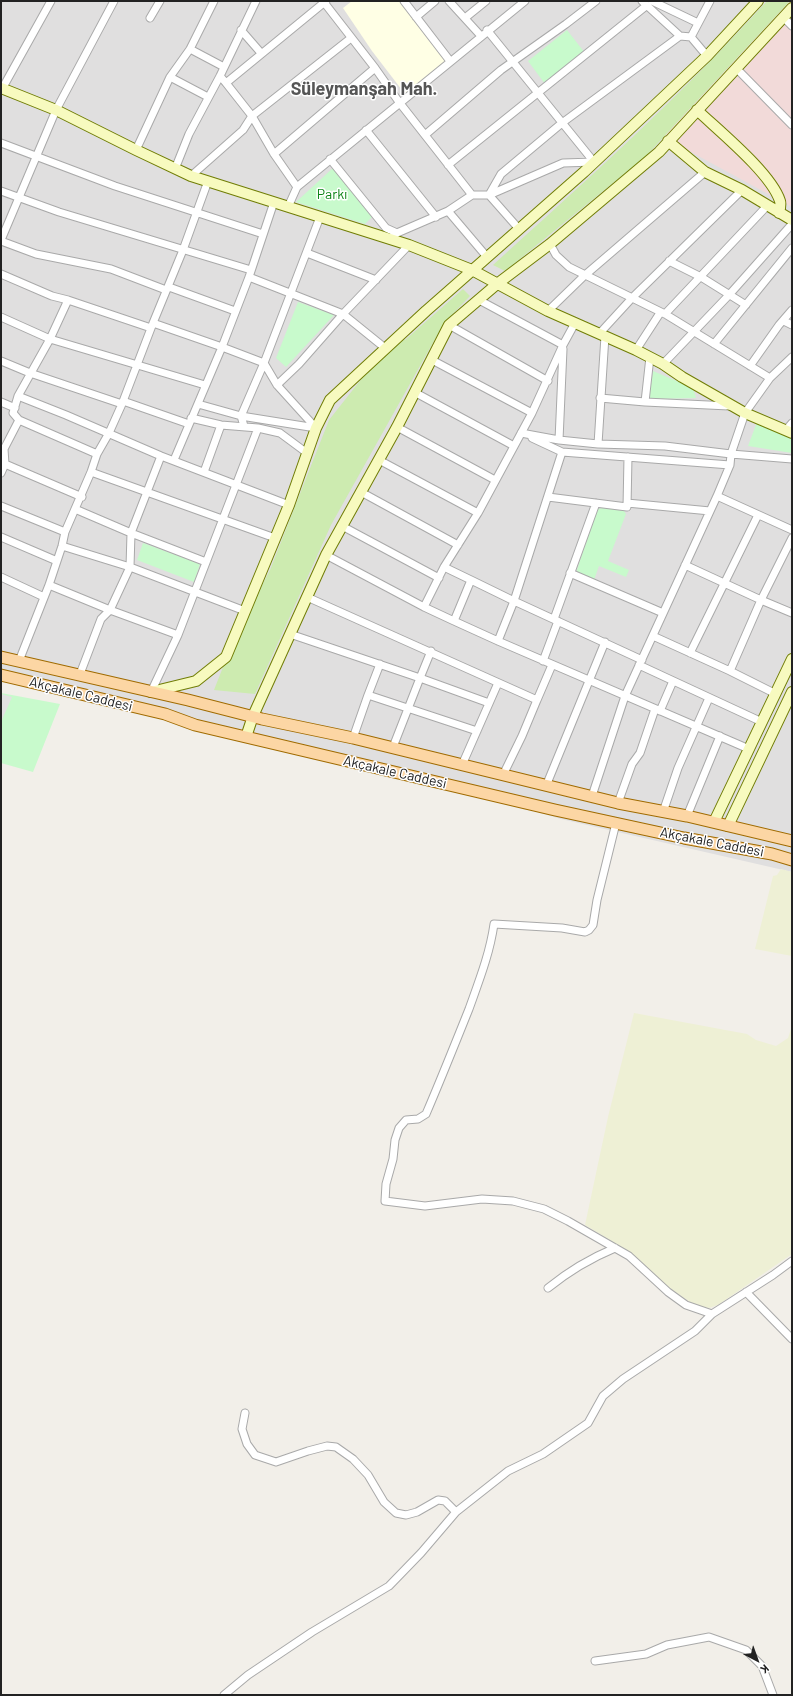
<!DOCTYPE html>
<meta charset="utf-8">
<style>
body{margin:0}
#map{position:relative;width:793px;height:1696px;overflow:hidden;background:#f2efe9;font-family:Barlow,sans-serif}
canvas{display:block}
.frame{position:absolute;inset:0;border:2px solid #222;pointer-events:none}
.north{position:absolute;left:737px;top:1640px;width:40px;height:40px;-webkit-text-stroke:3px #fff;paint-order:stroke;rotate:139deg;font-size:11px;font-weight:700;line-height:16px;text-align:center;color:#222}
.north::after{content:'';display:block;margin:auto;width:14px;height:18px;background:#222;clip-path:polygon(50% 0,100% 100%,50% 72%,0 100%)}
</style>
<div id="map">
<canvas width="793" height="1696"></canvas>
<div class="frame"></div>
<div class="north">K</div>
</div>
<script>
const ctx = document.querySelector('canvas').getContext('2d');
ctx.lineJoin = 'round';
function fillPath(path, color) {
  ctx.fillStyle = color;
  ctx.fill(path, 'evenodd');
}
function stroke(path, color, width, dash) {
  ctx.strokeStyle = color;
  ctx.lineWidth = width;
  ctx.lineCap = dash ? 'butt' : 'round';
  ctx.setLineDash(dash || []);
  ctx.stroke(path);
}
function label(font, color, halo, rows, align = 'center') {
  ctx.font = font + ' Barlow,sans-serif';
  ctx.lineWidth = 3;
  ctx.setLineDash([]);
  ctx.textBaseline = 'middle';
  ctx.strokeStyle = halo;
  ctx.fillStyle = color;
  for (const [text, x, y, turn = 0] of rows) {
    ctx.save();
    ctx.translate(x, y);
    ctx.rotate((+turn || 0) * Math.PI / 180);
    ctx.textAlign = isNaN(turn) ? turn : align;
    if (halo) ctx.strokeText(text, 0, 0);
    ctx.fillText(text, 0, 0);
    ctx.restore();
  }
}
fillPath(new Path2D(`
 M1 1H792V872L561 819 407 774 1 681Z`), '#e0dfdf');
fillPath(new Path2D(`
 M780 1H792V207L658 134Z`), '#f2dad9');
fillPath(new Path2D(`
 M352 1H401L447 62 405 94 372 51 343 8Z`), '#ffffe5');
fillPath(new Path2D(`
 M781 869 792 872V956L755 949 773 876 777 875Z
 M792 1001V1254L718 1305 709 1308 696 1306 669 1288 610 1240 585 1225 608 1117 634 1013 747 1034 756 1040 776 1046 788 1038 791 1029Z`), '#eef0d5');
fillPath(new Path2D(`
 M767 1H790L646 156 505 271 493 265C587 180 682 95 767 1Z
 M463 289 470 296 444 323 331 525 255 694 214 690 234 639 270 570 329 420 378 358 401 336 405 340Z`), '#cdebb0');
fillPath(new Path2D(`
 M567 30 585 53 545 84 528 61Z
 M333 168 373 216 365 224 296 202Z
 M298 302 334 315 286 367 276 358Z
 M653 371 693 388 696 398 649 399Z
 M757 422 792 438V453L748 446Z
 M606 507 624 511 626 514 608 561 629 570 626 577 599 566 594 580 576 573 595 514 598 509Z
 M143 543 200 564 194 582 137 560Z
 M1 693 60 704 33 772 1 763Z`), '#c8facc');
fillPath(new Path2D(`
 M1 694 12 697 1 722Z`), '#e2e2e2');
const street = new Path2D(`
 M323 1 375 68 399 102 472 195
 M404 1 450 61
 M449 1 481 36
 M642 1 680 36
 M652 1 698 23
 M416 17 435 1
 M783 17 792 26
 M150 18 160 1
 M465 18 486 1
 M241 30 261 53
 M691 37 707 56
 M190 49 224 67
 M736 68 792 125
 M220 76 226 83 326 1
 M170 77 208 97
 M226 83 252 116 274 154 297 187
 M2 89 51 1
 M366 130 436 217
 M425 135 501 70 566 24 596 1
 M1 143 115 186 263 234
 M136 150 170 77 190 49 214 1
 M274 154 375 68
 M330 159 386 228 397 233
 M448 165 646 6
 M175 169 189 134 220 76 256 1
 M191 176 243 130 252 116 351 38
 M1 191 59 212 251 270
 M288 207 297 187 525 1
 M448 211 487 257
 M519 229 489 195 501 174 562 123 680 36 691 37 710 1
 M390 239 397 233 448 211 472 195H489L563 163 594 162 487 30
 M1 240 56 110 114 1
 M1 241 36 254 111 269 166 290
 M550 244 556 255 569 267 665 314 770 378
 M307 253 376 280
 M669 261 701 277 746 305
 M1 274 52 296 68 300 151 328
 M249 277 343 314 385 348
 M169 287 235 311
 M479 300 563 345
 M548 311 584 276 705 172
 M665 314 767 206
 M1 317 50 339 205 385
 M784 321 792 325
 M153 323 222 347 264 363 277 385 316 428
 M449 325 548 381
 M599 334 632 298 742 190
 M714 344 792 248
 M636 350 660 313
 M792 357 770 378 745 413 731 454 792 459
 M432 360 532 413
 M1 361 30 373 122 404
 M663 364 729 295 792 224
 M750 366 779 325 792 310
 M277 385 299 364 343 314 409 245
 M416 393 514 446
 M18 396 66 415 161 456 289 505
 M600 398 645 402 729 406
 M123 401 189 424
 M1 402 15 408
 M645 402 650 357
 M198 404 241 416 316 428
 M191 418 221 425 258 428 280 433 307 453
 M19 420 97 454
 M244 426 241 416 264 363 320 217
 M397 427 495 480
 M786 430 792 423
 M521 433 559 440 598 444 665 446 731 454 730 465 717 496 625 696 592 796
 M532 438 562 452 730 465
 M559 440 563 349
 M598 444 605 336
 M562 452 514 601 642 660
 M174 460 222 347 249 277 274 202
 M379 460 478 513
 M5 464 82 497
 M91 472 275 538
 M204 472 221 425
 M1 473 5 464 4 449 19 420 13 413 18 396 50 339 68 300
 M361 492 458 545
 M717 496 792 530
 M548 497 627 507 628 457
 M627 503 710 511
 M1 506 65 532
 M75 509 131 533 206 562
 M342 526 439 578
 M1 537 57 561
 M792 538 761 600 792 613
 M62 546 130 567 245 611
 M326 555 424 607 444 567 478 513 532 413 563 345 575 323
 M685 565 761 600 730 671
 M444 567 471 580
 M570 573 663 613
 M1 577 44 597
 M49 585 110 610 178 635
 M307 597 537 700 552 665
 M424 607 454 621 471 580 514 601 498 641
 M554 619 596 503
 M454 621 498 641 749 749
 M290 634 420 678 431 651
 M653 636 730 671 776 694
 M690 653 758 515
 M19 661 49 585 62 546 65 532 91 472 97 454 109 433 122 404 153 323 183 250 208 181
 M543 661 558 621
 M380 664 368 695 477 731
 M639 665 762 722
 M80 674 101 619 110 610 130 567 131 533 161 456
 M151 692 178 635 258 428
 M660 711 673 681
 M353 738 368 695
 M393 747 420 678 489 703
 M462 765 498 683
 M503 775 522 736 537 700
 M546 786 605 642
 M618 803 632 764 640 753 655 709
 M663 812 678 768 709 698
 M687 816 720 736
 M616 823 597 900 593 925 589 930 585 932 562 928 494 924C490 953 479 981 469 1009 455 1044 441 1079 426 1114L418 1119 406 1120 399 1128 395 1140 393 1159 386 1184 385 1201 425 1206 482 1199 513 1201 544 1209 568 1221 629 1256 668 1292 686 1305 712 1314
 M548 1288C569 1271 591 1258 615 1248
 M746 1292 792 1339
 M245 1413 242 1429 247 1444 255 1455 276 1462 308 1451 327 1446 336 1447 353 1459 368 1475 384 1502 396 1513 406 1515 417 1512 438 1500 445 1501 456 1512
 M595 1661 646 1654 667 1645 709 1637 746 1650 762 1666 773 1695
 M224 1695 248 1675 312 1632 389 1586 421 1553 456 1512 508 1471 543 1454 588 1423 603 1396 623 1379 695 1331 712 1314 773 1275 792 1261`);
const secondary = new Path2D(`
 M1 88 56 110 136 150 191 176 409 245 472 270 548 311 636 350 663 364 682 377 745 413 792 433
 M697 110C719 131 771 173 780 201 781 204 780 209 779 213
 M668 141 705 172 742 190 792 220
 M151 692 196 681 226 657 289 505 316 428 330 400 426 311 584 172 707 56 758 1
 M246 737 253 716 326 555 397 427 449 325 497 284 550 244 659 152 792 8
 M714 822 792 659
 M728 826 792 692`);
const primary = new Path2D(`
 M1 657 188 700 262 719 353 738 618 803 687 816 792 841
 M1 675 165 714 195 725 555 810 684 838 772 854 792 860`);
stroke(street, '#a9a9a9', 9);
stroke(secondary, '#707d05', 12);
stroke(primary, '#a06b00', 13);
stroke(street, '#fff', 7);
stroke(secondary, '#f7fabf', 10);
stroke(primary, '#fcd6a4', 11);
label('14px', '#0c8416', '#fff', [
 ["Parkı",332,194]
]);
label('14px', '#222', '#fff', [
 ["Akçakale Caddesi",81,694,14],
 ["Akçakale Caddesi",395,772,13],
 ["Akçakale Caddesi",712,842,11]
]);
label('bold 18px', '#555', '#fff', [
 ["Süleymanşah Mah.",364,89]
]);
</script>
